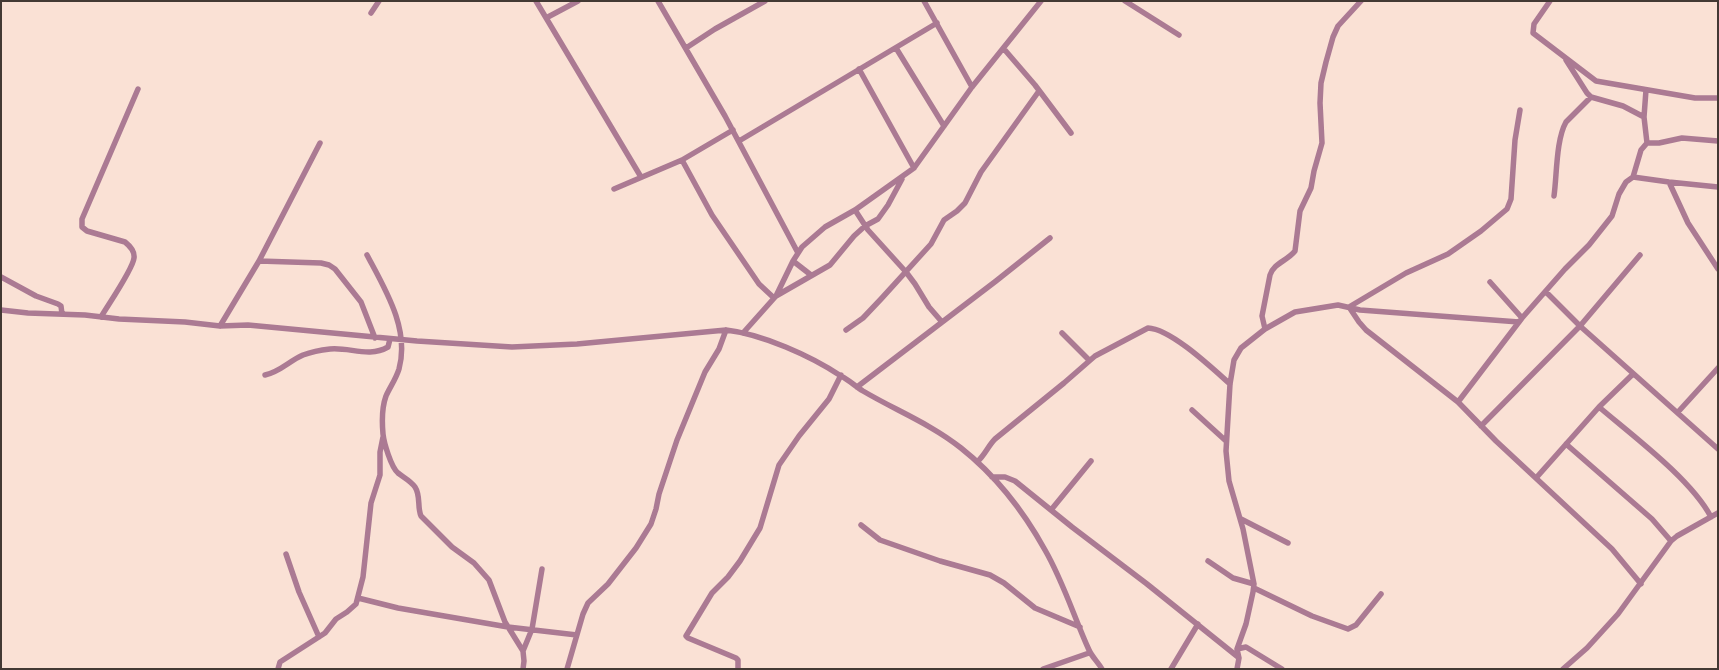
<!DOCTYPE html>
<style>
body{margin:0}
#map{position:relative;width:1719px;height:670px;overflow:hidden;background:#fae1d5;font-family:"PT Sans Narrow",sans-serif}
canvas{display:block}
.frame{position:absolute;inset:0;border:2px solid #433934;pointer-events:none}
</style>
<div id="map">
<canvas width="1719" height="670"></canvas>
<div class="frame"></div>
</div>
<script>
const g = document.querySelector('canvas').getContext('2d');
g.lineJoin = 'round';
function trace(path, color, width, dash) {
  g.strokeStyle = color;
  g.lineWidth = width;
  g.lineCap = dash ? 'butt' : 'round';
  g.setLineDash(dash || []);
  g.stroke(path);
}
const street = new Path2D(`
 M536,1L641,177
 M658,1L725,116L798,253
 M924,1L972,87
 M1125,1L1179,35
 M1550,1L1534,24L1533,33L1596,81L1695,98H1718
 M371,13L379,1
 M546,18L578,1
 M686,48L715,29L765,1
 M896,48L944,126
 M1004,49L1035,85L1071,133
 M1566,60L1587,93L1591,97L1623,106L1644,117L1647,143
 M859,69L914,168
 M1520,110L1515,140L1511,199L1507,209L1481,231L1448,254L1406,273L1349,307L1359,322L1366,330L1458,402L1496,441L1612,549L1641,584
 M1644,117L1646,90
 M739,141L937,23
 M682,160L712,215L759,284L774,298
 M1633,177L1669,182L1718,187
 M1669,182L1688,223L1718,269
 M614,189L682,160L733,130
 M1554,196C1557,174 1556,140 1566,122L1591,97
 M855,210L868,230L906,272L915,284L929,307L942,322
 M367,255C385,289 410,329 399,369C396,379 390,387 386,396C382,407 382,423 383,434C384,443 391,467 398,473C403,477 411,481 415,487C421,496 417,507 421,516L452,547L474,563L489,580L505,622L523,651L524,661L523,669
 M259,261L321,263L329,265L335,269L361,302L375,338
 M793,261L811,275
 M1,277L36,296L58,304L61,306L62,314
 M1490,282L1522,318
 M1546,292L1580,326L1718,449
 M776,296L830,265L854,236L865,226L878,219L888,205L902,179
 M1,310L28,313L85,315L119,319L185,322L220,326L248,325L417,341L512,347L577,344L726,330C762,334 811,356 841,376C849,380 855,386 863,391C895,410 931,424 961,448C995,475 1024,512 1045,550C1063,581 1074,617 1089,650C1092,657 1098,662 1102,669
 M101,317C108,305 133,269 134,258C135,251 130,246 125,242L87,231L82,227V219L138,89
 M220,326L259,261L320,143
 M1265,329L1262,316L1270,275C1274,263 1287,261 1295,251L1300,211L1311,188L1314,171L1322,143L1320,103L1321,83L1326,62L1333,37L1338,26L1361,1
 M846,330L863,318L881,299L931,244L944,220L957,211L965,203L981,172L1039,91
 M743,333L776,296L793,261L802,247L825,227L855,210L914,168L972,87L1041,1
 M1062,333L1089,360
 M265,375C280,372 289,361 303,355C311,352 321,350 330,349C350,347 369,358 388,347L390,339
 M857,387L996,281L1050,238
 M1458,402L1522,318L1565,269L1589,245L1612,216L1619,194L1626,182L1633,177L1641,150L1647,143H1659L1682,138L1718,141
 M1599,407C1633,436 1691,479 1711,517
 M1192,410L1226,441
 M1678,412L1718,368
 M1481,426L1580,326L1640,255
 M1566,444L1652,519L1671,541
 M977,462C985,455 988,446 995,439L1064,383L1095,356L1148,328C1171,329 1212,368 1230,384
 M992,477H1005L1015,481L1072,527L1147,584L1238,657
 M1536,478L1599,407L1633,374
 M1051,510L1091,461
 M1241,519L1288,543
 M861,525L880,540L940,561L990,575L1004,583L1035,608L1080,627
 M286,554L299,592L319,637
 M1208,561L1233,578L1254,584
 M1254,588L1312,616L1348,629L1356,625L1381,594
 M358,598L398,608L508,627L577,635
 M1237,649L1246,647L1282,669
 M523,651L532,629L542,569
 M278,669L280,662L325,633L336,619L347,612L356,604L363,577L371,503L380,475V452L383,437
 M567,669L583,614L588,603L608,584L636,548L651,524L656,509L659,494L677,440L705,372L719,349L726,330
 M738,669V660L736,658L688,638L686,636L712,593L728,577L740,561L760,528L779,465L799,436L829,399L841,375
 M1043,669L1089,653
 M1171,669L1198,624
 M1237,669L1239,658L1237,649L1246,624L1253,592L1254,584L1243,529L1229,481L1226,451L1230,384L1234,360L1241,348L1265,329L1295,312L1338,305L1360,310L1519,322
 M1563,669L1587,648L1618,614L1671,541L1677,536L1718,513`);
trace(street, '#ab7a93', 5.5);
</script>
